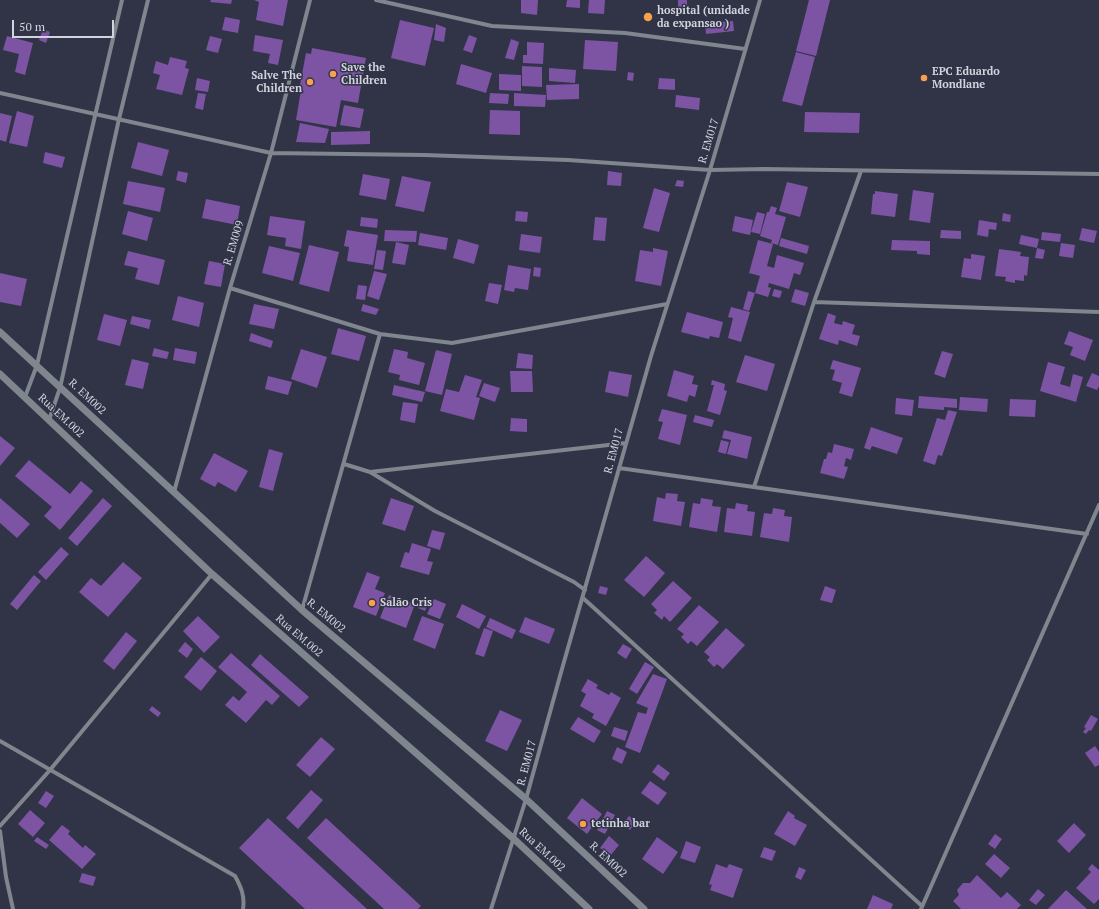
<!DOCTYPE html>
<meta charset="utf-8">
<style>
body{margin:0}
#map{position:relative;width:1099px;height:909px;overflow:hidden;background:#313446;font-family:"PT Serif",serif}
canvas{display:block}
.scale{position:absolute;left:12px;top:20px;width:102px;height:18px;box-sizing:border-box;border:2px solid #d1d3de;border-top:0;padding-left:5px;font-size:12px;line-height:14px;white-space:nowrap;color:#d1d3de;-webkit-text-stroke:3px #313446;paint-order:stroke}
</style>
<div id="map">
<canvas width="1099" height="909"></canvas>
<div class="scale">50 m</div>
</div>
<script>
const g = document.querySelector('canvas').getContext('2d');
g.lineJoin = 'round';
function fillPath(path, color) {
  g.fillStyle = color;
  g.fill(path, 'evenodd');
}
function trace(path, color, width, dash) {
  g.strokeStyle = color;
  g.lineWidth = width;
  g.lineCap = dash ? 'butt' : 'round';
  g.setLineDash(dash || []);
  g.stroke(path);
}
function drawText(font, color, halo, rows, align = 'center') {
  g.font = font + ' "PT Serif",serif';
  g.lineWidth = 3;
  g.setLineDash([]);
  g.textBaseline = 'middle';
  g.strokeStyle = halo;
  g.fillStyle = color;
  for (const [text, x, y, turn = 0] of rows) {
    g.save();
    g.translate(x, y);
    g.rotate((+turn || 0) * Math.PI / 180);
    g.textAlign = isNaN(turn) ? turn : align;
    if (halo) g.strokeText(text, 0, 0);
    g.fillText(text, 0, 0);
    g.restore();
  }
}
const building = new Path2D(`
 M211,0H232L231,4L210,2Z
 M254,0H288L283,26L256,20L259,2Z
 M521,0H538L537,15L521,13Z
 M567,0H580V8L566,7Z
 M589,0H605L604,14L588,13Z
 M678,0H687V14H678Z
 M809,0H830L816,56L796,51Z
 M225,17L240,20L238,33L222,30Z
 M400,20L434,28L425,66L391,58Z
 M733,21L734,31L706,34L705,23Z
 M436,24L446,28L444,42L434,40Z
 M43,29L50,32L46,43L39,40Z
 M255,35L283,40L278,65L268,63L270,54L253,51Z
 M469,35L477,38L472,53L463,50Z
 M7,36L33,43L25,75L15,72L19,54L3,50Z
 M210,36L222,39L218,53L206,50Z
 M511,39L519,42L514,60L505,58Z
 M585,40L618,42L616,71L583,69Z
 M527,42L544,43L543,64L523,63V55H527Z
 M312,48L366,58L358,103L341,100L336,127L296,120L301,90H299L306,53L311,54Z
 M796,52L815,57L802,106L782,101Z
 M170,57L187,61L185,68L189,69L182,95L156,89L160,75L153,73L156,61L168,65Z
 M461,64L492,73L486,93L456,84Z
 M522,66L542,67V87L522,86Z
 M549,68L576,70L575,83L549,81Z
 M628,72L634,73L633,81L627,80Z
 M499,74L521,75V91L499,90Z
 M197,78L210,81L208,92L195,90Z
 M659,78L675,79V90L658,89Z
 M579,84V99L547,100L546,85Z
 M198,93L206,94L203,110L195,108Z
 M490,93L509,94L508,104L489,103Z
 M514,93L546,95L545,107L514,106Z
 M676,95L700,98L699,110L675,107Z
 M344,105L364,109L360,128L340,125Z
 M490,110L520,111V135L489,134Z
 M17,111L34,116L27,147L9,143Z
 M805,112L860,113L859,133L804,132Z
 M0,113L12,116L6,142L0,140Z
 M300,123L329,129L325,143L296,142Z
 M370,131V144L331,145V132Z
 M138,142L169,150L162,176L131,168Z
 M45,152L65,157L62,168L43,163Z
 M178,171L188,173L186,183L176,180Z
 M608,171L622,173L621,186L607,185Z
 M363,174L390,179L386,200L359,195Z
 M402,176L431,182L424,212L395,206Z
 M677,180L684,181L683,187L675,186Z
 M128,181L165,188L160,212L123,204Z
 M787,182L808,187L800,217L779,211Z
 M654,188L670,193L659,232L643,228Z
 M913,190L934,193L930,223L909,220Z
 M875,191L898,194L895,217L871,214L873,194H875Z
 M206,199L240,206L237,225L202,218Z
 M771,206L777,208L775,214L786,217L778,245L771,243L772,240L760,236L767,212H769Z
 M128,211L153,218L147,241L122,234Z
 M516,211L528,212L527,222L515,221Z
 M757,212L765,214L760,234L751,232Z
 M1003,213L1011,215L1010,222L1002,221Z
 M270,216L305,221L301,249L285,246L286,238L267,235Z
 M735,216L753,220L750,235L732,231Z
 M361,217L378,219L377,228L360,226Z
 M595,217L607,218L605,241L593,240Z
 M979,220L997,223L996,230L989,229L988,237L977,235Z
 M1082,228L1097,231L1094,243L1079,240Z
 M347,230L378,235L373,265L347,261L349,247L344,246Z
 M385,230L417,231L416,242L384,241Z
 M941,230L961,231V239L940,238Z
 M1042,232L1061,234L1060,242L1041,240Z
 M420,233L448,238L446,250L418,245Z
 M521,234L542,237L540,253L519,250Z
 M1021,235L1039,239L1037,248L1019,244Z
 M781,238L809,246L807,254L779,246Z
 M458,239L479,245L474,264L453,258Z
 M758,240L773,244L767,266L774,268L777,255L804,263L800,275L794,273L789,289L769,283L768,287L771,288L768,297L755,293L760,276L749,273Z
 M892,240L930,241V255L917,254V251L891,250Z
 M396,242L409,245L405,265L392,263Z
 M1061,243L1075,245L1073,258L1059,256Z
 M309,245L339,252L329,292L299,284Z
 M269,246L300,253L293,281L262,273Z
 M653,248L668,251L661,286L635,281L640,250L653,252Z
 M1037,248L1045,250L1043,259L1035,258Z
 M999,249L1021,252L1020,256L1029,257L1027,276L1024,275V281L1015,280V283L1005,281L1006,277L995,276Z
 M377,250L386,251L383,270L374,269Z
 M128,251L165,260L159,285L135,279L138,268L124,265Z
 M971,254L985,256L981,280L961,277L964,258L971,259Z
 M209,261L225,264L221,287L204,284Z
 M508,265L531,269L528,290L515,288L514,292L504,290Z
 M534,267L541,268L540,277L533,276Z
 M374,271L387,274L379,300L367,296Z
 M0,273L27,279L21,306L0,302Z
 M489,283L502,285L498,304L485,301Z
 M358,285L367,286L365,300L356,299Z
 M774,289L782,291L780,298L772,296Z
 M795,289L809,293L805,306L791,302Z
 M748,291L755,293L749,311L743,309Z
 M178,296L204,303L199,327L172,320Z
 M254,304L279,309L274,329L249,324Z
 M363,304L379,309L376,315L361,311Z
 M731,307L750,312L741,342L728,338L733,318L728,317Z
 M687,312L723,322L719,338L710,336L709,339L681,332Z
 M828,313L836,316L834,323L842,325L843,321L855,325L852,334L860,336L857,346L839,340L838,345L819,339Z
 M104,314L127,320L120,346L97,340Z
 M132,316L151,320L149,329L130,324Z
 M338,328L366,336L359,361L331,354Z
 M1069,331L1093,340L1085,361L1070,355L1073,347L1064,344Z
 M251,333L273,341L271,348L249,341Z
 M154,348L169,352L167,359L152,356Z
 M175,348L197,352L195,364L173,360Z
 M301,349L327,357L317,388L291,379Z
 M394,349L408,352L407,358L425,363L419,385L399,380L400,375L388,372Z
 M436,350L452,354L442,395L425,391Z
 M942,351L953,354L945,378L934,374Z
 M518,353L533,355L532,369L516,368Z
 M745,355L775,364L767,391L736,382Z
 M132,359L149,363L143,389L125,385Z
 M833,360L861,368L852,397L839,393L842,383L832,380L835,370L830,369Z
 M1048,362L1065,367L1060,384L1070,387L1073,374L1083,377L1076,402L1040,391Z
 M674,370L694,376L692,384L698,385L695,397L689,395L687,402L667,396Z
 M510,371H532L533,392H511Z
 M609,371L632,375L628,397L605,392Z
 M1092,373L1099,376V386L1097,390L1086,386Z
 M465,375L482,380L476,397L480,398L474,420L440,411L446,389L459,392Z
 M268,376L292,382L288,395L265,389Z
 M712,380L725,384L724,390L727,391L720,415L707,411L714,385H711Z
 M484,383L500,388L495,402L479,396Z
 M394,385L425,392L422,402L392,395Z
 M919,396L957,399V408L944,407V410L918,408Z
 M960,397L988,399L987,412L959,410Z
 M896,398L914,400L912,416L895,414Z
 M1010,399L1036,400L1035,417L1009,416Z
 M403,402L418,404L415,423L400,420Z
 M662,409L687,415L680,445L658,439L663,422L658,421Z
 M948,410L957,412L942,456L938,455L935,465L923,461L937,418L945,420Z
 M695,415L714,420L712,427L693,422Z
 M511,418L527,419V432L510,431Z
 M871,427L903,438L897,454L872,446L870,450L864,448Z
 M724,430L752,437L747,459L727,454L731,440L722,438Z
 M0,436L15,448L0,466Z
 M721,440L729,442L726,454L718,452Z
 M834,444L854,449L851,460L846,458L844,466L848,467L844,479L820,473L824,459H826L828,452L832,453Z
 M269,449L283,453L273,491L259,487Z
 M214,453L248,471L236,492L218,482L215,487L200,479Z
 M29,460L70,494L81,481L93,491L60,530L44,516L52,507L15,476Z
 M666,493L678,494L677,501L685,502L681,526L653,521L657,497L665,499Z
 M0,498L30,524L17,538L0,523Z
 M103,498L112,506L77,546L68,538Z
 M391,498L414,506L405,531L382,524Z
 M701,498L713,500L712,506L721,507L717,532L689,527L693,503L700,504Z
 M736,503L748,505L747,511L755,512L752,536L724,532L727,508L735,509Z
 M773,508L785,510L784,516L792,517L789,542L760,537L764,513L772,514Z
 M432,530L445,533L440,550L427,546Z
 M412,543L431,549L427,561L433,562L429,575L400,567L405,552L409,553Z
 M61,547L69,554L46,580L38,572Z
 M646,556L665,573L644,597L624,580Z
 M123,562L142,578L108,617L79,592L91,578L101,586Z
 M367,572L380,577L375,589L385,593L376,616L353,607Z
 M34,575L41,581L17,610L10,604Z
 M673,581L692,598L670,622L664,616L662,620L654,613L657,610L651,604Z
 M600,586L608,588L606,595L598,593Z
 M825,586L836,590L832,603L820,600Z
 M389,595L415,604L406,628L380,618Z
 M434,599L446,604L440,619L427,614Z
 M422,601L428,604L425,611L418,608Z
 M462,604L486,616L479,629L456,617Z
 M699,605L719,622L697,646L691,641L688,644L681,637L684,634L677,629Z
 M198,616L220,637L204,653L183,631Z
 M422,616L444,624L435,649L413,640Z
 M525,617L555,629L549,644L519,632Z
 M490,618L516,630L512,639L486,627Z
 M484,628L493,631L484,657L475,654Z
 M726,628L745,645L723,669L717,664L714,667L707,660L710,657L704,652Z
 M126,632L137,641L114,670L103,661Z
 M185,642L193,649L187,658L178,651Z
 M623,644L632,649L626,659L617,653Z
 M231,653L280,696L272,705L266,700L246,723L225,705L233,696L239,701L247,692L218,667Z
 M260,654L309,697L299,707L251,665Z
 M201,657L217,671L201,691L184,677Z
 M645,662L654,667L637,694L629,689Z
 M653,674L667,679L640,753L625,747L638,712L646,714L648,708L636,703Z
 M588,679L598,685L596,688L609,695L611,692L621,698L606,726L592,718L594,714L580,706L586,694L581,691Z
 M152,706L161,713L158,717L149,710Z
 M500,710L522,720L507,751L485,741Z
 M1091,715L1098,719L1091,731L1089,730L1086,734L1083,732L1086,728L1084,727Z
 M578,717L601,731L594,743L570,729Z
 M614,727L628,731L625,741L611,736Z
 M321,737L335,749L310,777L296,765Z
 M1095,746L1099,752V765L1095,767L1085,753Z
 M617,747L627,752L622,764L612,759Z
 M658,764L670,773L664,781L652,772Z
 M650,781L667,793L658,805L641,793Z
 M311,790L323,800L298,829L286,818Z
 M46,791L54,796L46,808L38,803Z
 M582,798L602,814L587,834L567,818Z
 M30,810L45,823L33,837L18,824Z
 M607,811L615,815L605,834L597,830Z
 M788,811L795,816L794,818L807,825L795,846L774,834Z
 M629,816L636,821L630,830L623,824Z
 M268,818L367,909H305L239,848Z
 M326,818L421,906L418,909H384L307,838Z
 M1074,823L1086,835L1069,853L1057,841Z
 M62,825L70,831L68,834L83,848L85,845L96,854L82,869L49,840Z
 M995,834L1002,839L995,849L988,844Z
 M609,836L619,845L610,856L600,848Z
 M37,837L49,845L46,849L34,841Z
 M657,837L678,852L663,874L642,859Z
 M686,841L701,847L695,863L680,858Z
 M764,847L776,851L772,861L760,857Z
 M994,854L1010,868L1001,878L985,864Z
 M716,864L727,868L729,864L743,869L733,898L710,890L712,885L709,884Z
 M1092,864L1099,870V899L1094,904L1076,888L1091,872L1088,869Z
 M799,867L806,870L801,880L795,877Z
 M82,873L96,877L93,886L79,882Z
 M977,875L1001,898L1007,892L1021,905L1017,909H961L953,901L959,895L957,890L963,883H970Z
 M1038,889L1045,895L1036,905L1029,900Z
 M1066,890L1087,909H1048Z
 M873,895L893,904L891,909H867Z`);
const minor = new Path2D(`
 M376,0L492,26L625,33L745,49
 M0,93L271,153L424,155L568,160L710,170L765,169L1099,174
 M230,288L380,334L452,343L667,304
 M814,302L1099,312
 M25,397L37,365L122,0
 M49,420L60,388L119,119L148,0
 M344,464L370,472L626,443
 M619,468L1087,534
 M370,472L435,511L574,582L585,590
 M754,487L814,302L861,171
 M174,492L230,288L271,153L310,0
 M583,598L922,906
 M302,610L380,334
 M0,741L235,876C241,887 245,896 243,909
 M0,826L50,770L212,574
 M0,831L6,877L13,909
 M491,909L526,799L560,676L651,356L710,170L760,0
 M921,909L1099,505`);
const tertiary = new Path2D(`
 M0,332L302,610L526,799L644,909
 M0,374L212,574L514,839L589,909`);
const markers = [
 [648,17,5,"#f9a04d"],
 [333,74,4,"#f9a04d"],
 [924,78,4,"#f9a04d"],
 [310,82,4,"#f9a04d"],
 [372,603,4,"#f9a04d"],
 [583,824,4,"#f9a04d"]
];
const poiNames = [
 ["hospital (unidade",657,11],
 ["da expansao )",657,24],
 ["Save the",341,68],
 ["Children",341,81],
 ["EPC Eduardo",932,72],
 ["Mondlane",932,85],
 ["Salve The",302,76,"right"],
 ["Children",302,89,"right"],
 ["Salão Cris",380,603],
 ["tetinha bar",591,824]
];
const streetNames = [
 ["R. EM017",709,141,-73],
 ["R. EM009",234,243,-73],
 ["R. EM002",87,397,43],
 ["Rua EM.002",61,416,43],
 ["R. EM017",614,451,-75],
 ["R. EM002",326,616,40],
 ["Rua EM.002",299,636,41],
 ["R. EM017",527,763,-75],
 ["Rua EM.002",542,850,43],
 ["R. EM002",608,860,43]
];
fillPath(building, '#7c54a3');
trace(minor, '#7f868d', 4);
trace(tertiary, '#7f868d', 7);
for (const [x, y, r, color] of markers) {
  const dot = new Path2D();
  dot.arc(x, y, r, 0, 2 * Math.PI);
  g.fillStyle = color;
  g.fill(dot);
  trace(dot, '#313446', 1.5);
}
drawText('bold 11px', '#d1d3de', '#313446', poiNames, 'left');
drawText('11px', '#d1d3de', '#313446', streetNames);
</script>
